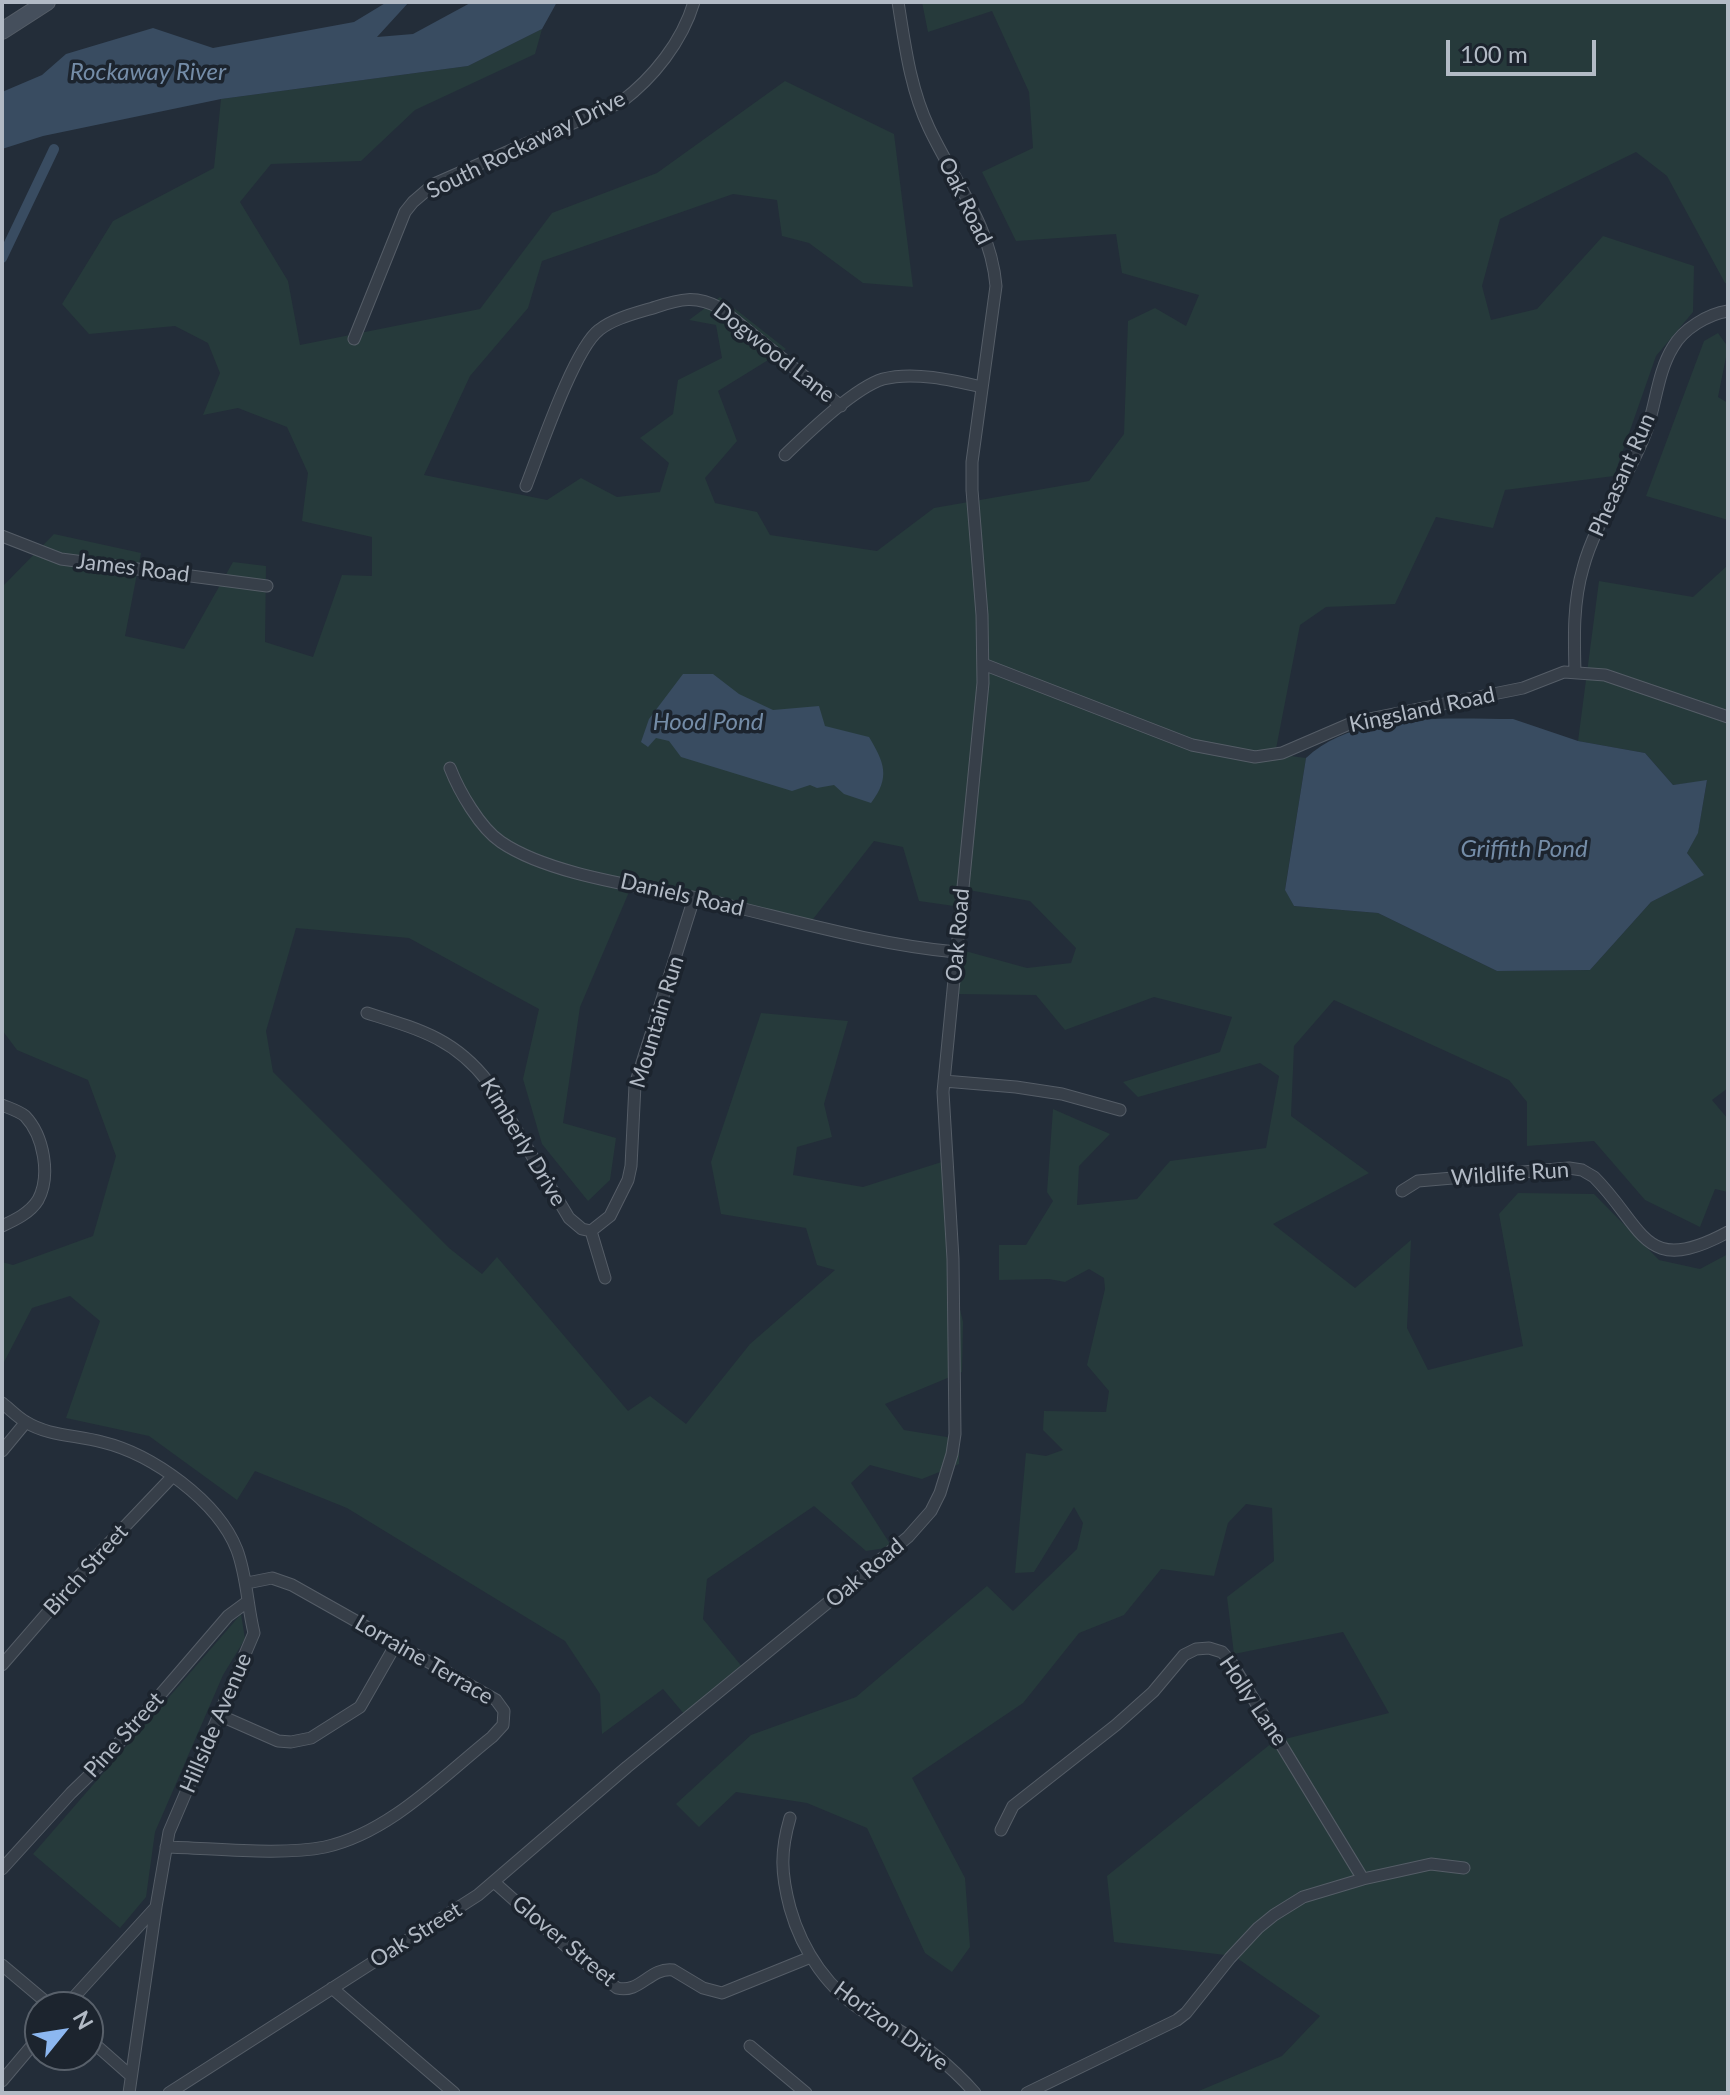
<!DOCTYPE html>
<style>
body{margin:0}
#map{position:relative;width:1730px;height:2095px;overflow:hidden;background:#232d39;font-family:Lato,sans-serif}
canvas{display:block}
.frame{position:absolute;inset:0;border:4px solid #b2bac5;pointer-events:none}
.north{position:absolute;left:24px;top:1991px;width:80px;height:80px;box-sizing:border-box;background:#1c242e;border:2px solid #58606a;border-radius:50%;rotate:60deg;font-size:22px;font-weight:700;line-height:32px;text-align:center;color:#b2bac5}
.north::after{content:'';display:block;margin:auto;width:28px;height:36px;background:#8cb7f0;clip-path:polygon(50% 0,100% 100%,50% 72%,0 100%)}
.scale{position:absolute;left:1446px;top:40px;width:150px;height:36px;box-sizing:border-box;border:4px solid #b2bac5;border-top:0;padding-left:10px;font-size:24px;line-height:28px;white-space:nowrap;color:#b2bac5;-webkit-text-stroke:6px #1c242e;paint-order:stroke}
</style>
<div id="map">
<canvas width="1730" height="2095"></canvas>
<div class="frame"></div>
<div class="north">N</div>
<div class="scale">100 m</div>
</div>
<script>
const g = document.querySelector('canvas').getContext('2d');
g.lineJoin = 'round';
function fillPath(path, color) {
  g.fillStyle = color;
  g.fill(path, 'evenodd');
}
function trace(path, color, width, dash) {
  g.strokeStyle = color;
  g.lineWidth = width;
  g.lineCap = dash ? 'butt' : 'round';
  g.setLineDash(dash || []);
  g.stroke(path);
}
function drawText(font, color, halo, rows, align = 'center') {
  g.font = font + ' Lato,sans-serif';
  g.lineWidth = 7;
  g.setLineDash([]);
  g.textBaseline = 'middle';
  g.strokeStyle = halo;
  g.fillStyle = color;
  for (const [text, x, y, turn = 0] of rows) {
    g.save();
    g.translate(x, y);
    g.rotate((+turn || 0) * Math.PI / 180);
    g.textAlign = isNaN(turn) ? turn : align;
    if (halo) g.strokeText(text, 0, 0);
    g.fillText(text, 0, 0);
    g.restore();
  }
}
const green = new Path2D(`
 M922,2H1728V284L1725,283L1667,176L1636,152L1500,219L1482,286L1491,320L1537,309L1603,236L1694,266L1693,312L1656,356L1614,476L1505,490L1493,528L1436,517L1395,604L1326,607L1300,625L1275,754L1306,758L1285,889L1294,906L1378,913L1497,971L1590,970L1651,902L1703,875L1687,853L1698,832L1707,781L1673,785L1645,753L1578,741L1599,581L1693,597L1728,565V1088L1712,1100L1728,1119V1192L1715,1189L1700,1227L1645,1200L1594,1141L1527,1146V1102L1509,1080L1334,1000L1294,1046L1291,1116L1369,1173L1273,1224L1355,1288L1411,1240L1407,1328L1428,1370L1523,1346L1499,1214L1518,1193L1594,1194L1659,1260L1700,1269L1728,1254V2093H1194L1282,2056L1320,2016L1234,1956L1114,1942L1107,1876L1273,1742L1389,1713L1343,1632L1234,1654L1227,1597L1274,1561L1272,1508L1246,1504L1228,1523L1214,1576L1161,1569L1124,1615L1079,1633L1023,1703L912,1778L965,1878L970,1947L952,1972L925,1953L867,1828L807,1803L736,1792L699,1827L676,1804L751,1735L856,1697L987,1586L1013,1611L1077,1549L1083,1523L1074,1507L1034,1572L1015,1573L1026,1453L1046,1456L1063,1450L1043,1430L1044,1411L1106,1412L1109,1391L1087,1365L1105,1289L1104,1278L1089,1269L1065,1282L1049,1279L999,1280V1245H1026L1053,1201L1047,1192L1053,1109L1110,1134L1079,1166L1077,1205L1137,1199L1170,1161L1266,1148L1279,1076L1260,1063L1138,1097L1123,1082L1220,1052L1232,1017L1154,997L1065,1030L1036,995L953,994L958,949L1027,968L1071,963L1076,948L1030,901L963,889L961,907L919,901L903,847L874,841L810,923L632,885L580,1007L563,1123L616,1138L610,1180L588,1201L542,1144L523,1079L539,1009L409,938L296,928L266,1031L273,1072L449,1248L482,1274L497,1257L628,1411L650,1396L686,1424L750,1344L835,1270L817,1265L806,1228L721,1214L711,1162L761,1013L848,1021L824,1104L832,1137L797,1147L793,1175L863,1187L948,1160L951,1271L963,1322L962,1372L885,1404L904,1430L959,1439V1464L922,1479L870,1465L851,1483L892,1547L866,1551L814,1506L707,1579L703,1619L748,1674L690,1721L663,1689L602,1734L600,1694L565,1641L347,1508L255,1471L237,1500L149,1436L66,1418L100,1321L70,1296L32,1308L2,1366V1262L13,1265L93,1236L116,1156L88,1080L17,1050L2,1030V587L54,534L141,553L125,636L184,649L233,562L266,566L265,642L313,657L342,575L372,576V537L302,521L308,473L287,427L238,408L203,415L220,373L208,343L175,326L89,334L62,304L113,221L214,168L221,99L468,66L542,29L535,54L415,110L361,161L271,164L240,202L288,281L300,345L480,309L552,213L657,173L785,81L894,134L913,287L863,283L809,243L782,236L777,200L733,194L542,261L528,308L470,376L424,475L547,500L581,478L617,497L660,492L669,463L640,438L673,414L678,380L722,358L716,325L689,320L720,297L786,349L718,391L737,441L705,478L715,503L757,512L770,535L877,551L934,508L1089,481L1124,434L1128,321L1155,308L1186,326L1199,295L1122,273L1116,234L1016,241L982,172L1033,148L1029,92L992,11L928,32Z
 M1718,333L1728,347L1718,397L1728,403V520L1646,496L1704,341Z
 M241,1614L245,1639L223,1675L155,1832L146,1897L120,1928L33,1854Z`);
const water = new Path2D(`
 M387,2H409L377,37L413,34L472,2H557L542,29L468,66L221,99L43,136L2,149V92L42,75L66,54L153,28L213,48L354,22Z
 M683,674H713L739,694L773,710L819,706L825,726L869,737C884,762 891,777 871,803L844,794L834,785L817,788L810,785L792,791L681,757L669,741L656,738L648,747L641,742L649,719Z
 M1513,719L1578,741L1645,753L1673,785L1707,780L1698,833L1687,853L1704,875L1651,902L1590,970L1497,971L1378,913L1294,906L1285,890L1306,758C1356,711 1449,719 1513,719Z`);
const canal = new Path2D(`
 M2,258L54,149`);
const minor = new Path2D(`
 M354,339L405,212L413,202L434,184L621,102C653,78 682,42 694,2
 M785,455C808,433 854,388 883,379C913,371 952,380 982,387
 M526,486C539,453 574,349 599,330C614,318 637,313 656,307C680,299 696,295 720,308L841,406
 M2,536L61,559L267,586
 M983,664L1192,745L1255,757L1282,753L1354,722L1523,688L1564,672L1605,675L1728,717
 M1575,672C1574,637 1573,602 1583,568C1596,519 1630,477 1647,429C1656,403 1658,371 1673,347C1683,329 1708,314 1728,311
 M450,768C459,791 480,828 501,842C551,876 646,887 706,900C789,919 871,944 956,952
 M367,1013C418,1029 454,1038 488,1082L569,1218L582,1229L591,1231
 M944,1081L1016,1087L1062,1094L1120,1110
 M2,1105C9,1108 19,1111 25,1116C44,1136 51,1176 38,1200C30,1213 15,1220 2,1226
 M1402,1191L1418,1181L1569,1168L1582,1170L1594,1177C1645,1228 1643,1278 1728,1232
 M591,1231L610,1216L628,1180L631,1166L635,1085L694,898
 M591,1231L605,1278
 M2,1403C10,1409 17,1417 26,1422C48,1436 77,1435 102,1442C152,1454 218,1501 237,1550C247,1577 247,1604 254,1633L169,1832L156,1907L65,2007
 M2,1451L26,1422
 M2,1665L93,1560L172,1477
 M219,1715L278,1741L291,1742L311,1738L360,1707L396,1644
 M790,1818C780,1852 781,1874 790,1908C802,1951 829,1991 868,2014C876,2019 886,2023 895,2028C925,2045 952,2067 975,2093
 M1001,1830L1013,1806L1116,1725L1153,1692L1184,1655L1196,1649L1209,1648L1222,1652L1231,1662L1363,1879
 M166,1847C212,1848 281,1856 325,1847C389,1833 442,1777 492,1737L503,1725L504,1711L496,1700L292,1585L272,1578L247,1583
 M2,1869L71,1793L99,1766L228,1616L247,1602
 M494,1882L579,1958L617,1988C640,1994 650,1967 673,1970L703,1988L722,1993L811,1957
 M2,1965L52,2007
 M332,1988L454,2093
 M88,2038L131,2076
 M750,2046L806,2093
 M2,2081L40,2036
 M129,2093L156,1907
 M169,2093L478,1895L627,1767L908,1537L931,1511L940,1493L952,1454L955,1434L953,1259L943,1092L983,683L982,615L972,490V462L996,286C991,226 954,181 929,128C910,88 905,45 898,2
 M1027,2093L1177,2020L1186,2013L1230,1958L1258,1928L1274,1915L1303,1897L1363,1879L1431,1864L1464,1868`);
const secondary = new Path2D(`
 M2,31L47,2`);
const streetNames = [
 ["South Rockaway Drive",526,145,-26],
 ["Oak Road",965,201,64],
 ["Dogwood Lane",774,353,38],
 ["Pheasant Run",1622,475,-66],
 ["James Road",133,568,7],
 ["Kingsland Road",1422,710,-12],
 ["Daniels Road",682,895,13],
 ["Oak Road",958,935,-85],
 ["Mountain Run",657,1022,-73],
 ["Kimberly Drive",523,1142,59],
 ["Wildlife Run",1510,1174,-4],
 ["Birch Street",86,1570,-48],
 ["Oak Road",865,1573,-40],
 ["Lorraine Terrace",424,1660,30],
 ["Holly Lane",1253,1701,56],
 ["Hillside Avenue",216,1723,-67],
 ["Pine Street",124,1735,-48],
 ["Oak Street",416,1935,-32],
 ["Glover Street",564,1941,40],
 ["Horizon Drive",891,2026,36]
];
const waterNames = [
 ["Rockaway River",148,72],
 ["Hood Pond",708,722],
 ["Griffith Pond",1524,849]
];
fillPath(green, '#263a3b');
fillPath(water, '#394c61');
trace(canal, '#394c61', 10);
trace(minor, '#555d67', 13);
trace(secondary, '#555d67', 18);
trace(minor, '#373f49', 11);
trace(secondary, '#454f5c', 16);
drawText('22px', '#b2bac5', '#1c242e', streetNames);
drawText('italic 24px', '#748ca7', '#1c242e', waterNames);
</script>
